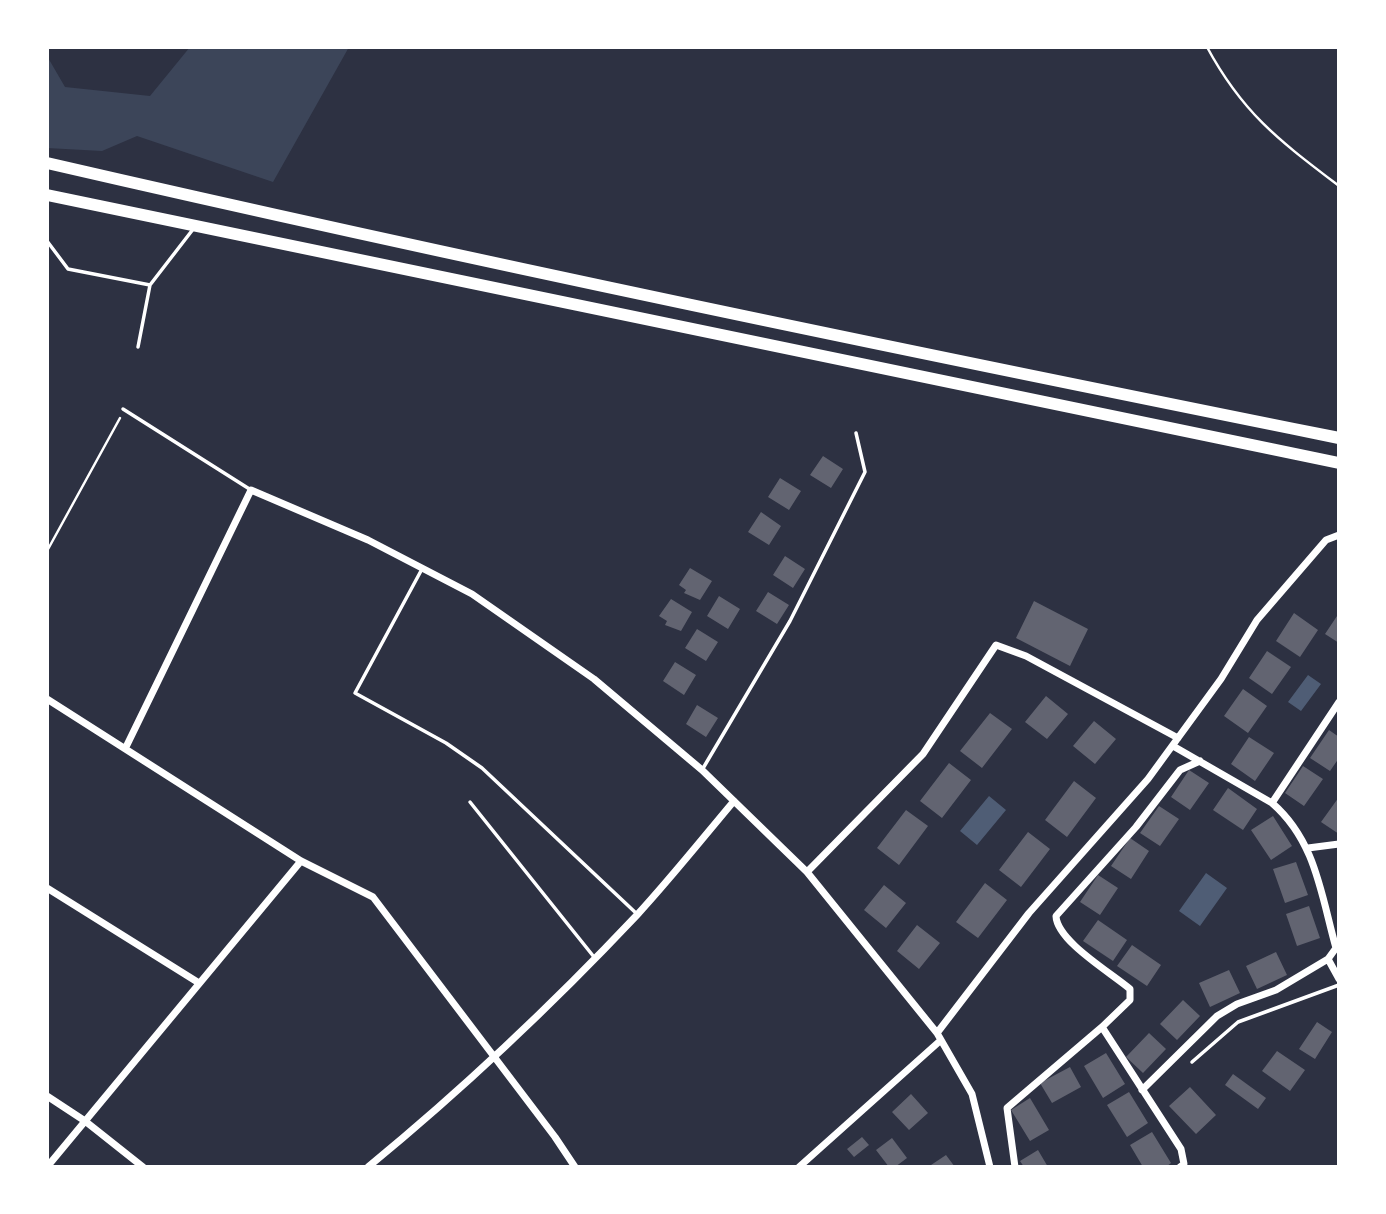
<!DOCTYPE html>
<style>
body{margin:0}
#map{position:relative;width:1386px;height:1214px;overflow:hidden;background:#2d3142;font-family:Manrope,sans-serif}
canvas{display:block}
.frame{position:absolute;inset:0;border:49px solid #fff;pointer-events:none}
</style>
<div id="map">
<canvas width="1386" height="1214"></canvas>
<div class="frame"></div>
</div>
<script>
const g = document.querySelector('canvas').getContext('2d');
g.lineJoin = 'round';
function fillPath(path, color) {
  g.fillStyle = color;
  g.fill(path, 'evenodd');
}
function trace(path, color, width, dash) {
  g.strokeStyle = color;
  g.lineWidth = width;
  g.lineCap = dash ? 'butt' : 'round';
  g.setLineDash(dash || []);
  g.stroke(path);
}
const green = new Path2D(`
 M190,47H349L273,182L137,136L102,151L47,148V56L65,87L150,96Z`);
const water = new Path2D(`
 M1308,675L1321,684L1301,711L1288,702Z
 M989,796L1006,810L977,845L960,831Z
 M1206,873L1227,888L1200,926L1179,911Z`);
const building = new Path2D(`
 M823,456L843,469L831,488L810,475Z
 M780,478L801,491L789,510L768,497Z
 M761,512L781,526L769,545L748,532Z
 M785,556L805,569L793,588L773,575Z
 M690,568L712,581L700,600L684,593L686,590L679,585Z
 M768,592L789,605L777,624L756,611Z
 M719,596L740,609L728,629L707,616Z
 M671,599L692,612L681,631L665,625L667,621L659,616Z
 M1034,601L1088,629L1070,666L1016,638Z
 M1294,613L1318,630L1300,657L1276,641Z
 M1339,613V643L1325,634Z
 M697,629L718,642L706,661L685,648Z
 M1267,651L1291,667L1272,694L1249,678Z
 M675,662L696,675L684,695L663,681Z
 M1243,689L1267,706L1248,733L1224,716Z
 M1046,696L1068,714L1047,739L1025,722Z
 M697,705L718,718L706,737L686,724Z
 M990,713L1012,729L982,768L960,751Z
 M1094,721L1116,739L1095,764L1073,746Z
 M1329,730L1339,737V758L1330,771L1310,758Z
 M1249,737L1274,753L1255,781L1231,764Z
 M949,763L971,780L942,818L920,801Z
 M1303,766L1323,779L1304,806L1285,793Z
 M1189,770L1209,783L1190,810L1171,797Z
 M1074,781L1096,798L1067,837L1045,820Z
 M1228,788L1257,809L1243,830L1213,810Z
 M1339,797V834L1321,822Z
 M1159,806L1179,819L1160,846L1140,833Z
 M906,810L928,826L899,865L877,848Z
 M1273,816L1292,846L1271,860L1251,830Z
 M1028,832L1050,849L1021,887L999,870Z
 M1130,838L1149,851L1131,879L1111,866Z
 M1296,862L1308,895L1285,903L1273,869Z
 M1098,875L1118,888L1100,915L1080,902Z
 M985,883L1007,900L978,938L956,922Z
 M884,885L906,903L886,928L864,910Z
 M1309,906L1320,938L1297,946L1286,914Z
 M1098,920L1127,940L1113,961L1083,941Z
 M917,925L940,943L919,969L897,951Z
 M1132,945L1161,965L1147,986L1117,966Z
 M1276,952L1287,975L1257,989L1246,966Z
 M1229,970L1240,993L1210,1007L1199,983Z
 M1183,1000L1200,1016L1177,1040L1160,1024Z
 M1317,1022L1332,1032L1315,1059L1299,1049Z
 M1149,1033L1166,1049L1143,1073L1126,1057Z
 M1277,1051L1305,1070L1290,1091L1262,1071Z
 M1106,1053L1125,1084L1103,1098L1084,1066Z
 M1070,1067L1081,1087L1052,1103L1040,1083Z
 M1233,1074L1266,1098L1258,1109L1225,1085Z
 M1190,1087L1216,1115L1196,1134L1169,1106Z
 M1129,1092L1148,1123L1127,1137L1107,1105Z
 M911,1094L928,1113L909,1130L892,1112Z
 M1030,1098L1049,1130L1030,1141L1011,1110Z
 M1152,1132L1171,1163L1166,1167H1143L1130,1145Z
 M862,1137L869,1145L854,1157L847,1149Z
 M892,1138L907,1158L895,1167H889L876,1150Z
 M1038,1150L1048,1167H1024L1020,1161Z
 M946,1155L955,1167H928Z`);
const path = new Path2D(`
 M1207,47C1243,114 1280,141 1339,186
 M47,551L120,418`);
const service = new Path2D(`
 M47,241L68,269L150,285
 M138,347L150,285L194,228
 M123,409L251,490
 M422,569L355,693L446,743L482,768L637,914
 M702,770L790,621L865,472L856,433
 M470,802L594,957
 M1192,1062L1238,1022L1339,985`);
const minor = new Path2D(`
 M47,699L301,861L373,897L555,1137L575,1167
 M1173,746L1272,803C1316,841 1321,895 1336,948L1328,959L1339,979
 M126,747L251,490L368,540L472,594L594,679L702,770L807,872L937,1033L972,1094L990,1167
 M1272,803L1339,702
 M1308,848L1339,844
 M807,872L923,754L996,645L1026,656L1178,738
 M47,888L199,983
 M937,1033L1029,913L1148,779L1221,679L1257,620L1326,540L1339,535
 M1142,1090L1217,1016L1237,1004L1276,990L1328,959
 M47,1096L85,1121L143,1167
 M47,1167L301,861
 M368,1167C463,1089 553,1004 637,915C671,878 702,839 734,801
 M799,1167L941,1040
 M1015,1167L1007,1108L1102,1027
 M1180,1167L1184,1164L1181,1149L1102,1027L1130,1000V989C1110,972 1057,941 1056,916L1136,827L1180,770L1200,761`);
const trunk = new Path2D(`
 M47,163C476,262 907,351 1339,438
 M47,195L1339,463`);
fillPath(green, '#3c4559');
fillPath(water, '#4f5d75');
fillPath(building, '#626471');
trace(path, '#fff', 2.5);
trace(service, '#fff', 3.5);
trace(minor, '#fff', 7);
trace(trunk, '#fff', 12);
</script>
